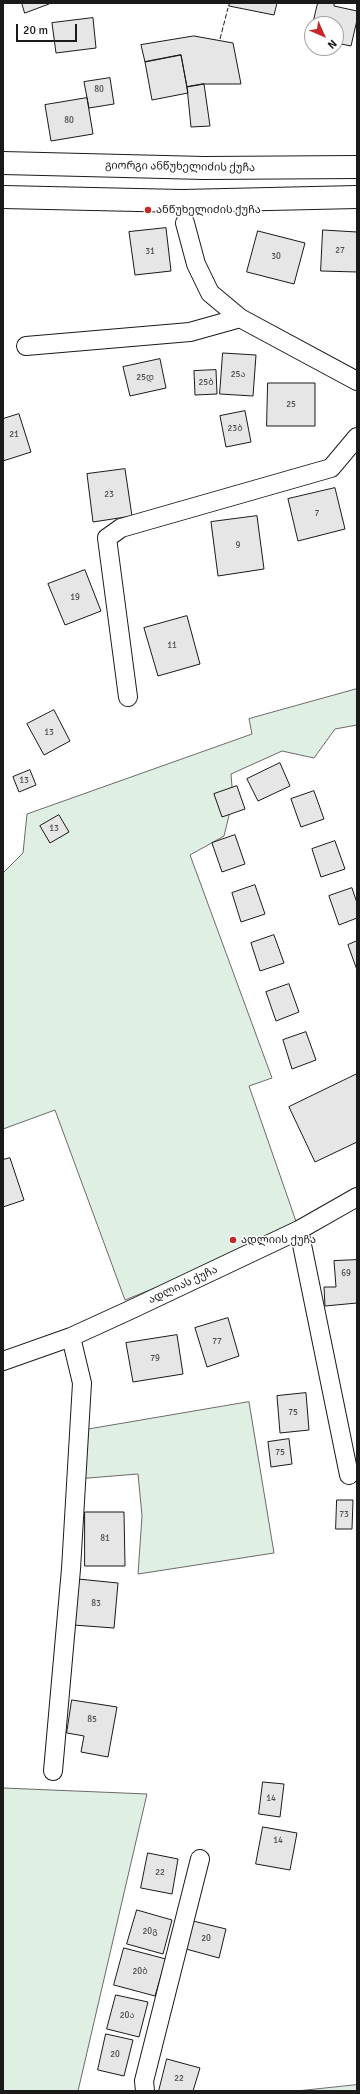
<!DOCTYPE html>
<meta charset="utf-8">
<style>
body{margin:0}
#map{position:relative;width:360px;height:2094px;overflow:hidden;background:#fff;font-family:Signika,sans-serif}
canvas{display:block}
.frame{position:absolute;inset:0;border:4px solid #1a1a1a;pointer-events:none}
.north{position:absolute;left:304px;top:16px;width:40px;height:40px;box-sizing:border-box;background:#fff;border:1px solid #a3a3a3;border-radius:50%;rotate:135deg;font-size:11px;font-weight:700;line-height:16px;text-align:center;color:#1a1a1a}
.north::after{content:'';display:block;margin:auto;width:14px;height:18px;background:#c62828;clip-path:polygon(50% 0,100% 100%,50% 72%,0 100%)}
.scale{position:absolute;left:16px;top:24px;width:61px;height:18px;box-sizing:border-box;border:2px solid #1a1a1a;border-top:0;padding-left:5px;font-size:12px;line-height:14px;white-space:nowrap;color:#1a1a1a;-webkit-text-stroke:3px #fff;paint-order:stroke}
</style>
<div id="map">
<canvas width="360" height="2094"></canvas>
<div class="frame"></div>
<div class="north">N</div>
<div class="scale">20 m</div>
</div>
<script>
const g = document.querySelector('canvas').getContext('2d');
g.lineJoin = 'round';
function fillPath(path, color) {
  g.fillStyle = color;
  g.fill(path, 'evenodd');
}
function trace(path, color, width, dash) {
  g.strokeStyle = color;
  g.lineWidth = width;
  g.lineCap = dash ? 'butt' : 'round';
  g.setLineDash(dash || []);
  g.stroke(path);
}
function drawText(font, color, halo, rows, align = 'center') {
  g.font = font + ' Signika,"Noto Sans Georgian",sans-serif';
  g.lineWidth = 3;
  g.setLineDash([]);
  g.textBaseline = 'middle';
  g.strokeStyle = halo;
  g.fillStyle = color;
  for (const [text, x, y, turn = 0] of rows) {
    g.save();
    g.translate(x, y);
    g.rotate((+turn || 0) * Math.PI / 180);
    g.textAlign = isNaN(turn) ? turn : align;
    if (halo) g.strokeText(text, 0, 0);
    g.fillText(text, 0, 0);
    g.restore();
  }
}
const green = new Path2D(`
 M357,689V725L335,729L314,758L282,751L231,774L233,799L224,836L190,855L272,1078L249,1086L299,1230L125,1300L55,1110L3,1129V873L23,853L27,814L252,734L249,719Z
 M249,1402L274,1553L138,1574L142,1516L138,1474L76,1479L79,1431Z
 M3,1788L147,1794L78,2091H3Z
 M357,2085V2091H297Z`);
const building = new Path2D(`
 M22,3H49V4L25,13Z
 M230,3H277L274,15L229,6Z
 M318,3H334V6L357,11V20L351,46L336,43V24H313Z
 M93,18L96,48L56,53L52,23Z
 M194,36L233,43L241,84H204L187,87L181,55L145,62L141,45Z
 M181,55L188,93L152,100L145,62Z
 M110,78L114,104L89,108L84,82Z
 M204,84L210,126L191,127L187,87Z
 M87,98L93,134L51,141L45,105Z
 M166,228L171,271L135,275L129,232Z
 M323,230L357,232V272L321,271Z
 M258,231L305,243L294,284L247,272Z
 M223,353L256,355L253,396L220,394Z
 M160,359L166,388L130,396L123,367Z
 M216,370L217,394L195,395L194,371Z
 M268,383H315V426H267Z
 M245,411L251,442L226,447L220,416Z
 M19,414L31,452L3,461V419Z
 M125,469L132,516L93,522L87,474Z
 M335,488L345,529L298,541L288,499Z
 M257,516L264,569L218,576L211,522Z
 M85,570L101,611L65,625L48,584Z
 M187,616L200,664L158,676L144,628Z
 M54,710L70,741L44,755L27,724Z
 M280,763L290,786L258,801L247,779Z
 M30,770L36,785L19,792L13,777Z
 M237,786L245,809L222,817L214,794Z
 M314,791L324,819L301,827L291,799Z
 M59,815L69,832L50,843L40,826Z
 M235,835L245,864L222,872L212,843Z
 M335,841L345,869L321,877L312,849Z
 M255,885L265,914L241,922L232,893Z
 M352,888L357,903V918L339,925L329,896Z
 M274,935L284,963L260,971L251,943Z
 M357,941V970L348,945Z
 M289,984L299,1012L276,1021L266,992Z
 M306,1032L316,1060L292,1069L283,1040Z
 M357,1074V1142L315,1162L289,1107Z
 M10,1158L24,1200L3,1207V1160Z
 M357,1260V1303L325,1306L324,1287H336L334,1261Z
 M228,1318L239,1356L207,1367L195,1328Z
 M177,1335L183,1374L133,1382L126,1343Z
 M306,1393L309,1430L280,1433L277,1396Z
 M289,1439L292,1464L271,1467L268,1442Z
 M337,1500H353L352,1529H336Z
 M85,1512H124L125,1566H85Z
 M78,1579L118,1583L114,1628L73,1625Z
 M72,1700L117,1707L108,1757L81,1752L84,1736L67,1733Z
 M263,1782L284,1784L280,1817L259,1814Z
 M263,1827L297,1833L290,1870L256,1864Z
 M148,1853L178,1859L172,1894L141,1888Z
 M137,1910L172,1920L163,1954L127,1944Z
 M193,1921L226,1929L219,1958L186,1949Z
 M124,1948L166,1959L155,1996L114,1985Z
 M116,1995L148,2002L139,2037L107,2029Z
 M106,2034L133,2040L124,2076L98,2070Z
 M167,2059L200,2068L193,2091H159Z`);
const minor = new Path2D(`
 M185,223L196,264L210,293L240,318L357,381
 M26,346L190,332L240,318
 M128,697L107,538L121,528L331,468L357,437
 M299,1230L349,1475
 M3,1361L71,1337L130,1310L299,1230L357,1197
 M53,1771L71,1569L82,1383L71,1337
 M145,2091L144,2081L200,1859`);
const secondary = new Path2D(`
 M3,163L204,168L357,167
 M3,197L182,201L357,197`);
const fence = new Path2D(`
 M220,39L228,8`);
const markers = [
 [148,210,4,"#c62828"],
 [233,1240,4,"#c62828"]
];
const numberNames = [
 ["80",99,90],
 ["80",69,121],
 ["27",340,251],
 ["31",150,252],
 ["30",276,257],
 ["25ა",238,375],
 ["25დ",145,378],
 ["25ბ",206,383],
 ["25",291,405],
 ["23ბ",235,429],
 ["21",14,435],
 ["23",109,495],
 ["7",317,514],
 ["9",238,546],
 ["19",75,598],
 ["11",172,646],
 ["13",49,733],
 ["13",24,781],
 ["13",54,829],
 ["69",346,1274],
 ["77",217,1342],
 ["79",155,1359],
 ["75",293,1413],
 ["75",280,1453],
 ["73",344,1515],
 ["81",105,1539],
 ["83",96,1604],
 ["85",92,1720],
 ["14",271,1799],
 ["14",278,1841],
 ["22",160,1873],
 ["20გ",150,1932],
 ["20",206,1939],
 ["20ბ",140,1972],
 ["20ა",127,2016],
 ["20",115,2055],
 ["22",179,2079]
];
const streetNames = [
 ["გიორგი ანწუხელიძის ქუჩა",180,167,1],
 ["ადლიას ქუჩა",183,1285,-25]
];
const poiNames = [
 ["ანწუხელიძის ქუჩა",156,210],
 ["ადლიის ქუჩა",241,1240]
];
fillPath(green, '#e0efe3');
trace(green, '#6a6a6a', 1);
fillPath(building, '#e6e6e6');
trace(building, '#1a1a1a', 1);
trace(minor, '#1a1a1a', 20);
trace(secondary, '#1a1a1a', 24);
trace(minor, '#fff', 18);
trace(secondary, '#fff', 22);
trace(fence, '#1a1a1a', 1, [5, 2]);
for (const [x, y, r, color] of markers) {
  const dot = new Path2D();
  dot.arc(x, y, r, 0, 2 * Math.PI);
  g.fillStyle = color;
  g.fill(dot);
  trace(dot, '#fff', 1.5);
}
drawText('9px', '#4d4d4d', null, numberNames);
drawText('11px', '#1a1a1a', '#fff', streetNames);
drawText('11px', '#1a1a1a', '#fff', poiNames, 'left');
</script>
